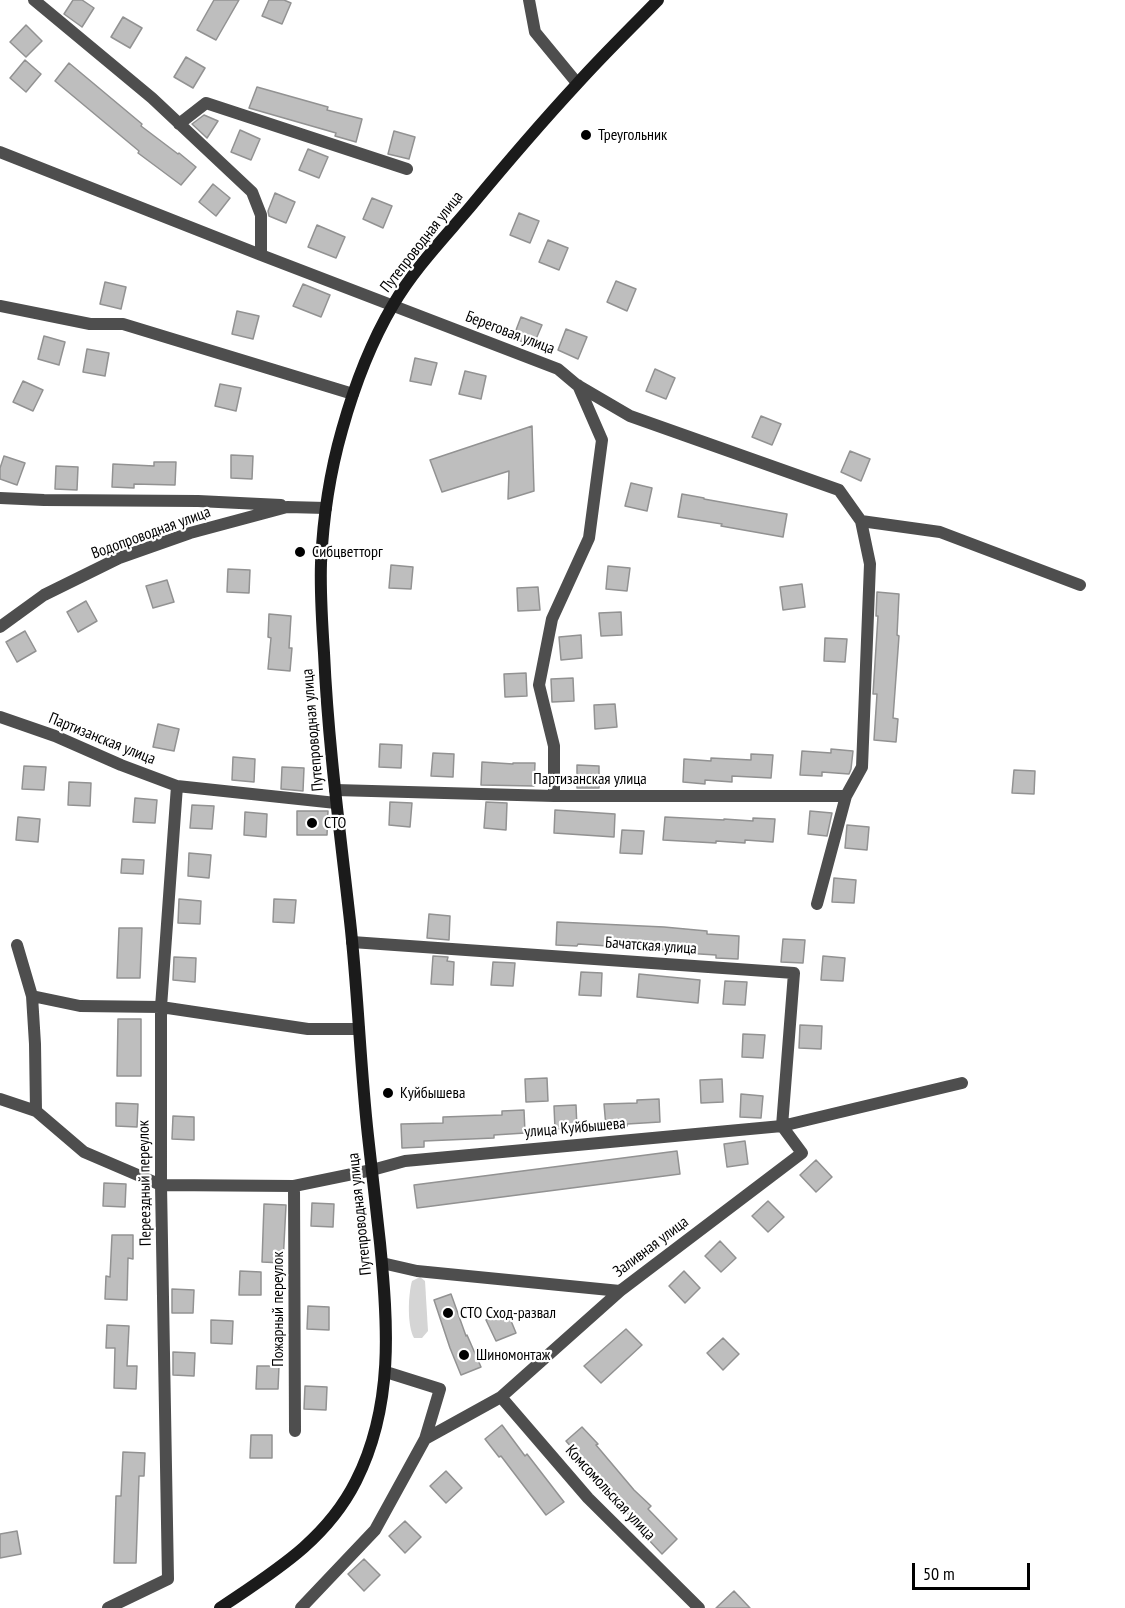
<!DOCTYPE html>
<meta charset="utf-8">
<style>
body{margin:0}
#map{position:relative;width:1125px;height:1608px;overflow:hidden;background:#fff;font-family:"PT Sans Narrow",sans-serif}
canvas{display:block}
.scale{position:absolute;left:912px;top:1563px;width:118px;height:27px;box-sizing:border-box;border:3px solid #000;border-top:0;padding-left:8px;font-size:18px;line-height:21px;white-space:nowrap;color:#000;-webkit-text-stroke:4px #fff;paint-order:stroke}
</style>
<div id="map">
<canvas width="1125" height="1608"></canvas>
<div class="scale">50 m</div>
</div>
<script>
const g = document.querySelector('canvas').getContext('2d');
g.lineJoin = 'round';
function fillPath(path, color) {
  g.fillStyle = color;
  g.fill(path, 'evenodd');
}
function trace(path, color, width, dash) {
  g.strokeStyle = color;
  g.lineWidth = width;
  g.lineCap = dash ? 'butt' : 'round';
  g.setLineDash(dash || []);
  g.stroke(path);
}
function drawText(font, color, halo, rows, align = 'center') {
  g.font = font + ' "PT Sans Narrow",sans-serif';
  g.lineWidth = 4.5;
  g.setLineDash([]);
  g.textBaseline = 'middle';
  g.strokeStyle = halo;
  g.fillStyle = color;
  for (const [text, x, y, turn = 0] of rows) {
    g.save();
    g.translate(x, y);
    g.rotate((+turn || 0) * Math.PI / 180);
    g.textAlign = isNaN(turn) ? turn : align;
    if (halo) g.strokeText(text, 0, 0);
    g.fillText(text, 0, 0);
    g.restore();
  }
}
const green = new Path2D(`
 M420,1277L425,1281L428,1331L422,1338H414C407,1326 408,1295 412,1281Z`);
const building = new Path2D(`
 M73,0H82L94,8L82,27L64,14Z
 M214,0H239L216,40L197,30Z
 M269,0H284L291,3L282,24L262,16Z
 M123,17L142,28L130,48L111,37Z
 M26,25L42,41L26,57L10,42Z
 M186,57L205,68L193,88L174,77Z
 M25,60L41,74L26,92L10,78Z
 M69,63L142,124L141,126L178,154L179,153L196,167L181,185L138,153L139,151L55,81Z
 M257,87L328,107L327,110L362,119L356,142L335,136L336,133L249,108Z
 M204,115L218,121L207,138L192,124Z
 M240,130L260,139L251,160L231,152Z
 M394,131L415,137L409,159L388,154Z
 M308,149L328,157L319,178L299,170Z
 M213,184L230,198L216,216L199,202Z
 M275,193L295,202L286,223L269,216L268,211Z
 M372,198L392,206L383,228L363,219Z
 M519,213L539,221L530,243L510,235Z
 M317,225L345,237L336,258L308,247Z
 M548,240L568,248L559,270L539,262Z
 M616,281L636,289L627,311L607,302Z
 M105,282L126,287L121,309L100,304Z
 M303,284L330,295L321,317L293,306Z
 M237,311L259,316L253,339L232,334Z
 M521,317L542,325L533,346L513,338Z
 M566,329L587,337L578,359L558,350Z
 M44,336L65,342L59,365L38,359Z
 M87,349L109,353L105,376L83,372Z
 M415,358L437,363L431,385L410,381Z
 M655,369L675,378L666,399L646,391Z
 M465,371L486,376L481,399L459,394Z
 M23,381L43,390L33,411L13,402Z
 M220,384L241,388L236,411L215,406Z
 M761,416L781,424L772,445L752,437Z
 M532,426L534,491L508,499L509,471L442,492L430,460Z
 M850,451L870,459L861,481L841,472Z
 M231,455L253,456L252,479L231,478Z
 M4,456L25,463L17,485L0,479V468Z
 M154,462H176L175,485L134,484V488L112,487L113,464L154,466Z
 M56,466L78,467L77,490L55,489Z
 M631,483L652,488L647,511L625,506Z
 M682,494L704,498V499L787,514L783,537L721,526L722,524L678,517Z
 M391,565L413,567L411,589L389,588Z
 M608,566L630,568L627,591L606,589Z
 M228,569L250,570L249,593L227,592Z
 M167,580L174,602L153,608L146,586Z
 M802,584L805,607L783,610L780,587Z
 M538,587L540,610L518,611L517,588Z
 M877,592L899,594L897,635L899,636L893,718L898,719L896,742L874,740L877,694H873L878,616H876Z
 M86,601L97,621L78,632L67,612Z
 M621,612L622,635L601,636L599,613Z
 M269,614L291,616L289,648H292L290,671L268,669L271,638L268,637Z
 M25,631L36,651L17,662L6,642Z
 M581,635L582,658L561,660L559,637Z
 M825,638L847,639L845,662L824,661Z
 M526,673L527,696L505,697L504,674Z
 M573,678L574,701L552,702L551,679Z
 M615,704L617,727L595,729L594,705Z
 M158,724L179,729L174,751L153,747Z
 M380,744L402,745L401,768L379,767Z
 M831,749L853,751L851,769L849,774L822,772V776L800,775L802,751L831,753Z
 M433,753L454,754L453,777L431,776Z
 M751,754L773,755L771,778L732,776V782L705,780V784L683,782L684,759L711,761V758L751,760Z
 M233,757L255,759L254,782L232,780Z
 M482,762L513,764V763H535L534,786L481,785Z
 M577,765L599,766V788H577Z
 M24,766L46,767L44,790L22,789Z
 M282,767L304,768L303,791L281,789Z
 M1014,770L1035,771L1034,794L1012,793Z
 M69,782L91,783L90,806L68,805Z
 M135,798L157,800L155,823L133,822Z
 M390,802L412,803L410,827L389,825Z
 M486,802L507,803L506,830L484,828Z
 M192,805L214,806L212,829L190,828Z
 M555,810L615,814L614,837L554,833Z
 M297,811H328L327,835H297Z
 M810,811L832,813L827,836L808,834Z
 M245,812L267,814L266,837L244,835Z
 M18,817L40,819L38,842L16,840Z
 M665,817L724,820V819L753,821V818L775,819L773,842L745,840V843L716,841V843L663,840Z
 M847,825L869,827L867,850L845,848Z
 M622,830L644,831L642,854L620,853Z
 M189,853L211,855L209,878L188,876Z
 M122,859L144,860L143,874L121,873Z
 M834,878L856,880L854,903L832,902Z
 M179,899L201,901L200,924L178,923Z
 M274,899L296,900L294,923L273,922Z
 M429,914L450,916L449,940L427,938Z
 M557,922L664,927L707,931V934L739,936L738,959L716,958V955L684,953V951L578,944L577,946L556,945Z
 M119,928H142L140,978H117Z
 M783,939L805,940L803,963L781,962Z
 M433,956L448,957L447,961L454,962L453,985L431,984Z
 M823,956L845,958L843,981L821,980Z
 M174,957L196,958L195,982L173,980Z
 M493,962L515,963L513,986L491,985Z
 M581,972L602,973L601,996L579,995Z
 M639,974L700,980L698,1003L637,997Z
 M725,981L747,982L745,1005L723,1004Z
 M118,1019H141V1076H117Z
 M800,1025L822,1026L821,1049L799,1048Z
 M743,1034L765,1035L763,1058L742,1057Z
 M547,1078L548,1101L526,1102L525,1079Z
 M722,1079L723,1102L701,1103L700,1080Z
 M741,1094L763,1096L761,1118L740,1117Z
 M659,1099L660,1122L627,1124V1126L606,1127L604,1104L637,1103V1100Z
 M116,1103L138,1104L137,1127L116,1126Z
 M576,1105L577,1128L555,1129L554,1106Z
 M524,1110L525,1133L494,1135V1138L424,1141V1147L402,1148L401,1124L443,1123V1117L502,1115V1111Z
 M173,1116L194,1117V1140L172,1139Z
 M745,1141L748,1164L727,1167L724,1144Z
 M677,1151L680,1174L417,1208L414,1185Z
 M816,1160L832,1177L816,1192L800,1175Z
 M104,1183L126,1184L125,1207L103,1206Z
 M768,1201L784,1217L768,1232L752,1216Z
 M312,1203L334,1204L333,1227L311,1226Z
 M264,1204L286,1205L283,1263L262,1262Z
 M112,1235H133V1259L128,1258L127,1300L105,1299L106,1276L110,1277Z
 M720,1241L736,1258L721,1272L705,1256Z
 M240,1271L261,1272V1295H239Z
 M684,1271L700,1288L685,1303L669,1286Z
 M172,1289L194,1290L193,1313H172Z
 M451,1294L466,1336L467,1335L481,1367L461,1375L450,1348L434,1300Z
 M308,1306L329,1307V1330L307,1329Z
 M507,1311L516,1333L496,1341L486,1320Z
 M211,1320L233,1321L232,1344L211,1343Z
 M107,1325L129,1326L127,1366H137L136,1389L114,1388L115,1348H106Z
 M626,1329L642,1345L601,1383L584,1366Z
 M723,1338L739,1354L723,1370L707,1353Z
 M173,1352L195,1353L194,1376L173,1375Z
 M257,1366H279L278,1389H256Z
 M305,1386L327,1387L326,1410L304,1409Z
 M502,1425L525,1456L527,1454L564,1502L546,1515L501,1456L499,1457L485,1439Z
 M582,1427L598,1444L596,1445L634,1490L651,1506L648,1509L677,1539L662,1554L646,1537L648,1535L606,1491L592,1474L594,1473L566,1441Z
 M251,1435H272V1458H250Z
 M123,1452L145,1453L144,1476H139L136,1563H114L116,1496H121Z
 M446,1471L462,1488L446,1503L430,1486Z
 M405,1521L421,1537L405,1553L389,1536Z
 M17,1531L21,1554L0,1558V1534Z
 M364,1559L380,1575L364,1591L348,1574Z
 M734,1591L750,1608H716Z`);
const minor = new Path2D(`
 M34,0L152,98L252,192L261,215V255
 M529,0L535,32L577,83
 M179,124L206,103L407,169
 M0,152L261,255L558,369L577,385L630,416L839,490L861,521L870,564L862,767L846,796L817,904
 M0,306L90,324H123L353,394
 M0,498L44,500L198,501L281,505
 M861,521L940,532L1080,585
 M0,627L44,595L119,558L190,533L287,507L326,508
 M0,717L55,736L121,765L177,786L336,803
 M335,790L554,796H846
 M554,796V746L539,685L552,619L589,538L602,440L578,385
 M352,942L794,973L782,1126
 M17,945L32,996L35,1044L36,1111
 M32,996L80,1006L161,1007L308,1029H359
 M0,1099L36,1111L84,1152L161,1185L294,1186L372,1170L405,1161L782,1126L962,1083
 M294,1186L295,1431
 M382,1263L417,1271L620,1291
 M386,1372L440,1389L425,1439
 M501,1397L588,1498L699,1608
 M108,1608L168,1579L161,1185V1007L177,786
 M301,1608L375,1530L425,1439L501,1397L620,1291L802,1153L782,1126`);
const secondary = new Path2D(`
 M220,1608C273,1572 326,1541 356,1481C394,1406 388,1324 380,1243C376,1207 372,1172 368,1136C360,1064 358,992 350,921C340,832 328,742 324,653C322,623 320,593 321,563C323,519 330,472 342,430C354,387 370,344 393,305C414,269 444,238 471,206C505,165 540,124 577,84C603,55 631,28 658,0`);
const markers = [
 [586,135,6,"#000"],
 [300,552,6,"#000"],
 [312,823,6,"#000"],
 [388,1093,6,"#000"],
 [448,1313,6,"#000"],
 [464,1355,6,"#000"]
];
const poiNames = [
 ["Треугольник",598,135],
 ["Сибцветторг",312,552],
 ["СТО",324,823],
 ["Куйбышева",400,1093],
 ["СТО Сход-развал",460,1313],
 ["Шиномонтаж",476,1355]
];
const streetNames = [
 ["Путепроводная улица",422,242,-52],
 ["Береговая улица",510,333,21],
 ["Водопроводная улица",151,533,-20],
 ["Путепроводная улица",313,730,-95],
 ["Партизанская улица",102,739,22],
 ["Партизанская улица",590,779],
 ["Бачатская улица",651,946,4],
 ["улица Куйбышева",575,1128,-5],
 ["Переездный переулок",145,1183,-91],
 ["Путепроводная улица",360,1214,-96],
 ["Заливная улица",651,1247,-37],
 ["Пожарный переулок",278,1309,-90],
 ["Комсомольская улица",610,1493,47]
];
fillPath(green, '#d5d5d5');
fillPath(building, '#bebebe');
trace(building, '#929292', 1.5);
trace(minor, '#4e4e4e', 12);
trace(secondary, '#1b1b1b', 12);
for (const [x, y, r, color] of markers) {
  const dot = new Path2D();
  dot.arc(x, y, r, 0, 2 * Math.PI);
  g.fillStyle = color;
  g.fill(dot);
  trace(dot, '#fff', 2);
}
drawText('16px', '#000', '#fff', poiNames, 'left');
drawText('16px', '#000', '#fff', streetNames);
</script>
